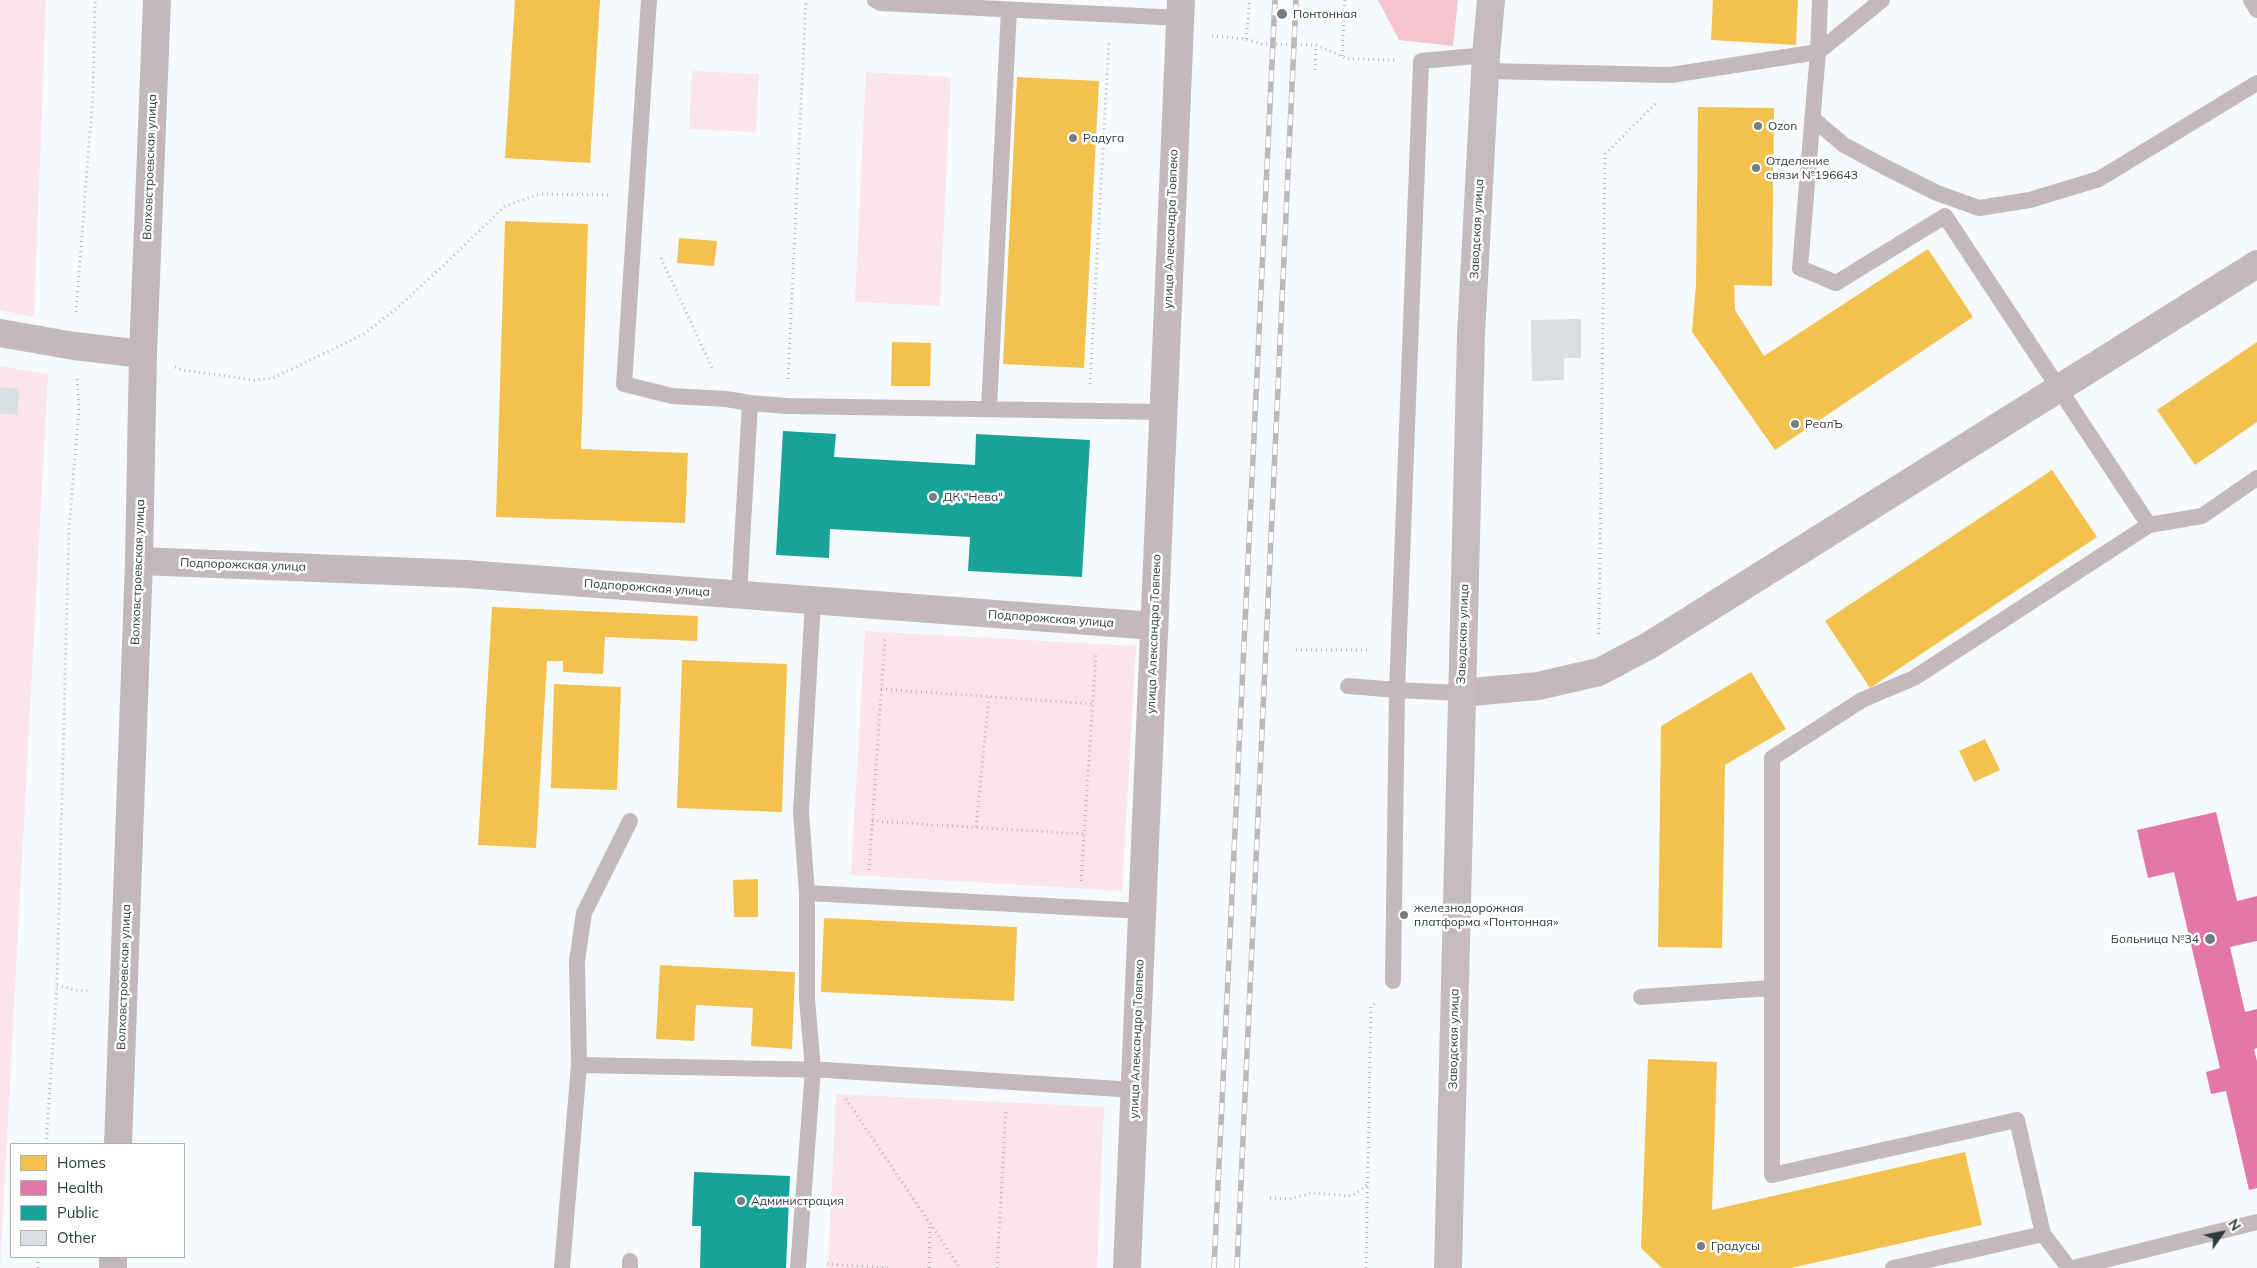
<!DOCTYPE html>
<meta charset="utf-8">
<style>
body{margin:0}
#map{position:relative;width:2257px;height:1268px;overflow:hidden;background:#f7fafc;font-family:Mulish,sans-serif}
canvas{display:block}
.legend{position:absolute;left:10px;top:1143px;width:175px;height:115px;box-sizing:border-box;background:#fff;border:1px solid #acb0b1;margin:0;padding:6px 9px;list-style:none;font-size:15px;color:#2f3a3d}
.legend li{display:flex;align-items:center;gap:10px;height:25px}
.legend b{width:25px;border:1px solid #acb0b1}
.north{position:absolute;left:2197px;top:1208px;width:50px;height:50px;-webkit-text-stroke:4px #fff;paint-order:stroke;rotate:57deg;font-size:14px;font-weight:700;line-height:20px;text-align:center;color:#2f3a3d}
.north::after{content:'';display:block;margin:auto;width:18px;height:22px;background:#2f3a3d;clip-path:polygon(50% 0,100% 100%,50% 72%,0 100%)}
</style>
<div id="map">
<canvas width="2257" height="1268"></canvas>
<ul class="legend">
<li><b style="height:14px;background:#f2c14e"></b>Homes</li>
<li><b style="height:14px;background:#e377a8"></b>Health</li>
<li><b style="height:14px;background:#17a398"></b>Public</li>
<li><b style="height:14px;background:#d8dee1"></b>Other</li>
</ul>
<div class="north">N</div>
</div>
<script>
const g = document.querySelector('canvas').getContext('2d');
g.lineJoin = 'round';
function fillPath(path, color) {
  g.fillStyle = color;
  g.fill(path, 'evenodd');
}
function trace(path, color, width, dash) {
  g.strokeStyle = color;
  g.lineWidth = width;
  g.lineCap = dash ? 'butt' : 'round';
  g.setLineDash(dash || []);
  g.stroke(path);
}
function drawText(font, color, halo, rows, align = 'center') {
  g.font = font + ' Mulish,sans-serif';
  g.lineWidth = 5;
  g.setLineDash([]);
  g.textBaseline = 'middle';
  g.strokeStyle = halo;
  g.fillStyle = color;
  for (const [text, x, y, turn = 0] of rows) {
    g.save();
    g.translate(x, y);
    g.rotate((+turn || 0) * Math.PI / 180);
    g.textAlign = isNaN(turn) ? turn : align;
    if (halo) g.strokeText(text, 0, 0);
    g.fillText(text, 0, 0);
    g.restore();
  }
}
const green = new Path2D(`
 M0,0H46L34,317L0,310Z
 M692,71L759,74L756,132L689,129Z
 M866,72L951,77L940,306L855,302Z
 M0,366L48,374L0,1268Z
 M865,631L1136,646L1122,891L851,875Z
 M836,1094L1104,1107L1097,1268H828Z`);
const forest = new Path2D(`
 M1378,0H1458L1453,46L1399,40Z`);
const homes = new Path2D(`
 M515,0H600L590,163L505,158Z
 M1713,0H1798L1796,45L1711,40Z
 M1017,77L1099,81L1084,368L1003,364Z
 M1698,107L1774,108L1772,286L1734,285L1735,310L1764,356L1928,249L1973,317L1775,450L1692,332L1696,285Z
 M505,221L588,224L581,449L688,453L685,523L496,517Z
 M679,238L717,241L714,266L677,263Z
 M892,342L931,343L930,386H891Z
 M2257,342V422L2195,465L2157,410Z
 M2052,470L2097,537L1870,688L1825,621Z
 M492,607L698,616L697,641L605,637L603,674L563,672V661H547L536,848L478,845Z
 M682,660L787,664L782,812L677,808Z
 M1751,672L1786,729L1725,765L1722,948L1658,947L1661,726Z
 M554,684L621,687L617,790L551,788Z
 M1985,739L2000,770L1974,782L1959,751Z
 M758,879V917H734L733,880Z
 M824,918L1017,927L1014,1001L821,992Z
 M660,965L795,972L792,1049L751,1046L753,1008L696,1005L694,1041L656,1039Z
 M1648,1059L1717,1062L1712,1210L1965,1152L1982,1225L1791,1268H1662L1641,1248Z`);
const health = new Path2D(`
 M2216,812L2237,901L2257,896V941L2230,947L2245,1012L2257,1009V1048L2254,1049L2257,1061V1188L2249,1190L2226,1091L2211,1094L2206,1072L2220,1068L2174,872L2148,878L2137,830Z`);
const public = new Path2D(`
 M783,431L836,434L834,457L975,465L976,434L1090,440L1082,577L968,571L970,537L830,529L829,558L776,555Z
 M694,1172L790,1176L786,1268H700L701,1226H692Z`);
const building = new Path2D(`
 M1581,319V358H1564V380L1532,381L1531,320Z
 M0,387L19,389L17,415L0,414Z`);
const path = new Path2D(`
 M1212,36L1246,39L1262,44L1316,45L1348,59L1395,60
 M1246,39L1250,0
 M1342,56L1345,0
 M1315,70L1316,45
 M661,258L713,370
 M76,312L93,93L95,0
 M175,367L182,370L254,380L273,378L364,334L396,309L445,264L505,206L540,194L608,195
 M788,379L806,0
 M1090,384L1109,41
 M1599,634L1605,154L1657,102
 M1296,650H1371
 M881,689L1093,704
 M872,821L1084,834
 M976,827L989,697
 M869,870L885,637
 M1081,881L1096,653
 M57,985L75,990L90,991
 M846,1099L960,1268
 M46,1144L57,985L69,528L79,409L77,378
 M1270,1198L1289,1199L1313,1193L1352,1196L1367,1185
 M827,1264L891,1268
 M38,1268V1257
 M929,1268L930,1224
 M997,1268L1006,1109
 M1366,1268L1371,1007L1377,1001`);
const lane = new Path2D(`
 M649,0L624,384L672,396L726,399L750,403
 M875,0L880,3L1180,18
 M1820,0L1818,52L1800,268L1836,283L1945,216L2149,525L1914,678L1862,700L1772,758V1175L2017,1120L2043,1234L1893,1268
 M2251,0L2257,10
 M1485,71L1671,75L1818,52L1882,0
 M1812,118L1844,145L1883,166L1937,193L1979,208L2030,200L2099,179L2257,83
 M989,408L1009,10
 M2149,525L2202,516L2257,478
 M739,595L750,403L786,406L1163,412
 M1348,686L1397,690L1421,61L1486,55
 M807,893L801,812L813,601
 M1393,981L1397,690L1461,693
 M1641,997L1771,988
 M579,1065L826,1070L1135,1090
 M2043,1234L2069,1268
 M562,1268L579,1065L577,961L584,913L630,821
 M630,1268V1261
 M798,1268L813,1069L807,999V893L1142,911
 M2073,1268L2257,1222`);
const street = new Path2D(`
 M0,333L74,346L143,354
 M139,561L466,574L1154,626
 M1461,693L1538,686L1599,672L1650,645L2257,264
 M1127,1268L1181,0`);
const secondary = new Path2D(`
 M118,1144L139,561L143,354L157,0
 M113,1268V1257`);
const primary = new Path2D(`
 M1448,1268L1471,335L1486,55L1491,0`);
const rail = new Path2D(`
 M1214,1268L1275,0
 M1237,1268L1296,0`);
const markers = [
 [1282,14,6,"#757d80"],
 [1758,126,5,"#757d80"],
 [1073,138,5,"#757d80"],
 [1756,168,5,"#757d80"],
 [1795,424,5,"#757d80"],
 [933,497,5,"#757d80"],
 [1404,915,5,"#757d80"],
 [2210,939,6,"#757d80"],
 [741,1201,5,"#757d80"],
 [1701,1246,5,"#757d80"]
];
const poiNames = [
 ["Понтонная",1293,14],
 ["Ozon",1768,126],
 ["Радуга",1083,138],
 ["Отделение",1766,161],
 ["связи №196643",1766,175],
 ["РеалЪ",1805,424],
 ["ДК \"Нева\"",943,497],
 ["железнодорожная",1414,908],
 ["платформа «Понтонная»",1414,922],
 ["Больница №34",2199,939,"right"],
 ["Администрация",751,1201],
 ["Градусы",1711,1246]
];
const streetNames = [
 ["Волховстроевская улица",150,167,-88],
 ["улица Александра Товпеко",1171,229,-88],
 ["Заводская улица",1477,229,-87],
 ["Подпорожская улица",243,565,2],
 ["Волховстроевская улица",138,572,-88],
 ["Подпорожская улица",647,588,4],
 ["Подпорожская улица",1051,619,4],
 ["улица Александра Товпеко",1154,634,-88],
 ["Заводская улица",1463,634,-88],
 ["Волховстроевская улица",124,977,-88],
 ["улица Александра Товпеко",1137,1039,-88],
 ["Заводская улица",1454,1039,-89]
];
fillPath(green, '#f9e5ea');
fillPath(forest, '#f5c4cf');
fillPath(homes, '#f2c14e');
fillPath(health, '#e377a8');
fillPath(public, '#17a398');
fillPath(building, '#d8dee1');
trace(path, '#bdb6b9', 3, [1, 4]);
trace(lane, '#c3b9bb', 16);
trace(street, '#c3b9bb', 28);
trace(secondary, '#c1b8bb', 28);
trace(primary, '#c3bbbe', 28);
trace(rail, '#bbb8ba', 5.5);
trace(rail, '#fff', 4, [11]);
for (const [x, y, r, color] of markers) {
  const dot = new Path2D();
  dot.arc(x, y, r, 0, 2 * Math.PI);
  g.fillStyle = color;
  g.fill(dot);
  trace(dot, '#fff', 2);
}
drawText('12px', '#2f3a3d', '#fff', poiNames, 'left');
drawText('12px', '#2f3a3d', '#fff', streetNames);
</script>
